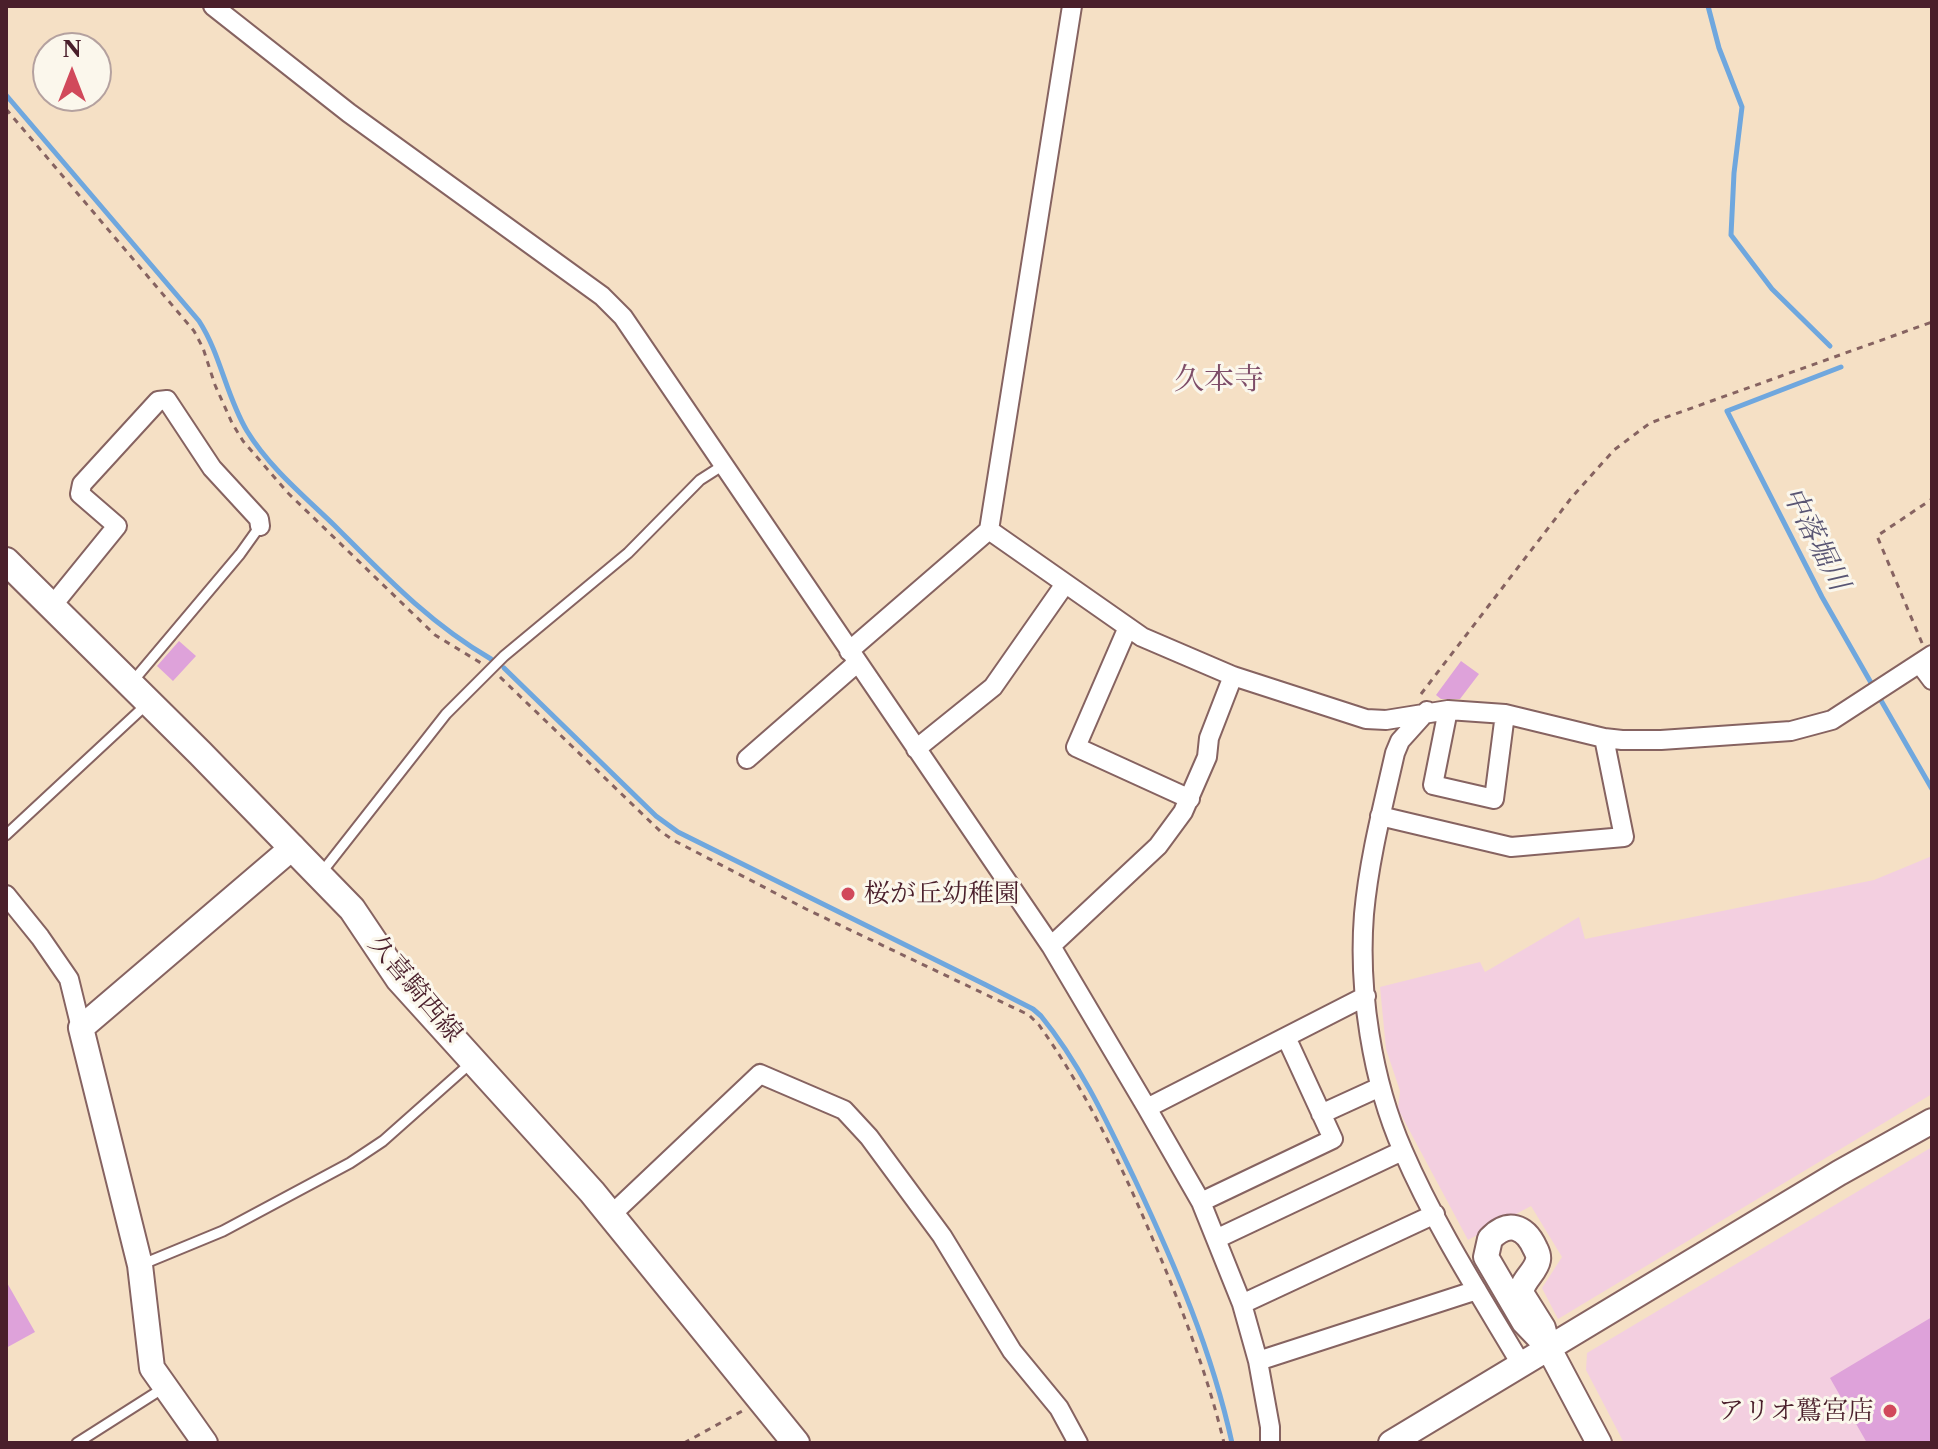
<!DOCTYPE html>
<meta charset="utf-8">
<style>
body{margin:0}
#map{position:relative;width:1938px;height:1449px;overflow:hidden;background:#f5e0c5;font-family:"Libre Caslon Text",serif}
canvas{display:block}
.frame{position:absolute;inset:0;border:8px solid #4a1f2b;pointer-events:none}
.north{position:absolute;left:32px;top:32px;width:80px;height:80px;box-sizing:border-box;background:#fbf7ec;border:2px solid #b4a19f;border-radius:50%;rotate:0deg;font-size:22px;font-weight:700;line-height:32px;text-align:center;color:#4a1f2b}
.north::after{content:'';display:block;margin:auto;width:28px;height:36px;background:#d1495b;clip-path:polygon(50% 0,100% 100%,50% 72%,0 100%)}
</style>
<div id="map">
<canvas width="1938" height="1449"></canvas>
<div class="frame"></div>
<div class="north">N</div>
</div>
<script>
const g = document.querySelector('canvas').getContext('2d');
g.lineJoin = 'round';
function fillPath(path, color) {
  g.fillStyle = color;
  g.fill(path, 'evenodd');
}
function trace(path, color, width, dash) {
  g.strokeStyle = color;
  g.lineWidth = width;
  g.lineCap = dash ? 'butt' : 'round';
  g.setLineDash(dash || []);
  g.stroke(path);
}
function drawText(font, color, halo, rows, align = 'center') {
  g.font = font + ' "Libre Caslon Text","Noto Serif JP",serif';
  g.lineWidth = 6;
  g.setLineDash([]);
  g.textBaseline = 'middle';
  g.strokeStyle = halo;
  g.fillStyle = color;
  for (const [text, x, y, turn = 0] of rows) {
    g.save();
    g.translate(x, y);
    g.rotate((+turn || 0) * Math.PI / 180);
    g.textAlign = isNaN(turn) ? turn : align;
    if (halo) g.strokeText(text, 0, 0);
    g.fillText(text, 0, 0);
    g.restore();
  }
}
const built = new Path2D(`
 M1932,856V1094L1558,1319L1542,1288L1562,1257L1531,1206L1468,1240L1398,1109L1400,1091L1386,1049L1380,987L1480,962L1485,972L1579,917L1585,939L1874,880Z
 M1932,1147V1443H1624L1586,1370L1587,1353Z`);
const stream = new Path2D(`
 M1708,6L1719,48L1742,107L1734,173L1731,235L1772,289L1830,346
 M6,95L199,321C221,355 226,396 247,431C269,467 304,496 334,525C384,575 429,623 491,659
 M1841,367L1727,411L1822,597L1874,688
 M504,668L656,816L678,832L986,985L1033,1009L1041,1016C1081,1065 1108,1124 1135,1180C1175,1265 1212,1351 1232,1443
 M1879,697L1932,789`);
const building = new Path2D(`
 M179,641L196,656L173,681L157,666Z
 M1461,661L1479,674L1460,699H1441L1436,695Z
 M6,1281L35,1332L6,1348Z
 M1932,1317V1443H1867L1830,1378Z`);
const path = new Path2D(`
 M6,109L194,331L203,348L215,385L232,423L243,441L288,493L435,635L481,663
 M1922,643L1877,536L1932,499
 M500,677L660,831L673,840L806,909L1029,1015L1039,1025C1086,1091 1120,1162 1151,1235C1180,1303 1207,1372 1224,1443
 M1421,694L1572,497L1614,450L1650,423L1932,322
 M684,1443L744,1410`);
const service = new Path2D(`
 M133,681L240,554L260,526
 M6,835L147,704
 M322,872L446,714L504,656L628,553L700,480L725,464
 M143,1264L223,1231L350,1163L383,1141L472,1062
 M77,1443L165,1387`);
const minor = new Path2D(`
 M213,6L349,113L602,296L623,317L1051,946L1147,1108L1201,1202L1242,1304L1258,1361L1270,1427V1443
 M989,530L1142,637L1233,676L1366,719L1386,720L1448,710L1505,714L1604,738L1622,740H1661L1791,731L1832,720L1932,655
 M52,606L117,526L80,494L82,484L158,401L167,400L212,468L259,519L260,526
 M1128,627L1076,747L1190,799
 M849,651L989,530L1072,6
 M1920,664L1932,680
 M1448,710L1433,785L1494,799L1505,714
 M1427,711L1400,741L1395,753C1383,806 1369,859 1364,914C1358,990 1372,1081 1403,1151C1435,1225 1480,1295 1521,1364
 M916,749L993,687L1065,584
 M747,759L857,663
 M1380,816L1511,847L1624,837L1604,738
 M6,895L40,937L69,979L81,1028
 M1051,946L1158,846L1183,812L1207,757L1209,738L1233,676
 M1147,1108L1366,996
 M1321,1114L1380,1087
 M1201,1202L1333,1139L1286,1037
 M611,1215L760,1074L844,1110L869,1137L942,1236L1012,1351L1059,1408L1078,1443
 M1216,1239L1402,1151
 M1242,1304L1435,1214
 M1258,1361L1477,1290`);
const tertiary = new Path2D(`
 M1548,1347L1524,1322L1486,1257L1490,1239C1508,1220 1525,1226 1535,1248C1537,1252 1539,1255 1538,1260C1536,1272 1522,1280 1521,1293L1543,1328L1548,1347L1599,1443
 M205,1443L152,1368L140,1265L81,1028L293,847
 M1391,1443L1839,1173L1932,1121`);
const secondary = new Path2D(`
 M6,561L200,753L352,909L399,979L592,1192L796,1443`);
const markers = [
 [848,894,8,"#d1495b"],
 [1890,1411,8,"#d1495b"]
];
const poiNames = [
 ["桜が丘幼稚園",864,894],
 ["アリオ鷲宮店",1874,1411,"right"]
];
const streetNames = [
 ["久喜騎西線",415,989,50]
];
const waterNames = [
 ["中落堀川",1815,539,63]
];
const quarterNames = [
 ["久本寺",1219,380]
];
fillPath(built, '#f3cfe0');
trace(stream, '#6fa7de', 5);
fillPath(building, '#dea2da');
trace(service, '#866361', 13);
trace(minor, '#866361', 22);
trace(tertiary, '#866361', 28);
trace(secondary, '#866361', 30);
trace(path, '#866361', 3, [6, 6]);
trace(service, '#fff', 9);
trace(minor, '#fff', 18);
trace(tertiary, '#fff', 24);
trace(secondary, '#fff', 26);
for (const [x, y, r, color] of markers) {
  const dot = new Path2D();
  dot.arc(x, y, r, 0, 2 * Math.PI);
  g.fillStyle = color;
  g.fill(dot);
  trace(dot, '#fbf7ec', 3);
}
drawText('26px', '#4a1f2b', '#fbf7ec', poiNames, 'left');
drawText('26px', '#4a1f2b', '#fbf7ec', streetNames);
drawText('italic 28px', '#595573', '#fbf7ec', waterNames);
drawText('30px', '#7e4d68', '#fbf7ec', quarterNames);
</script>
